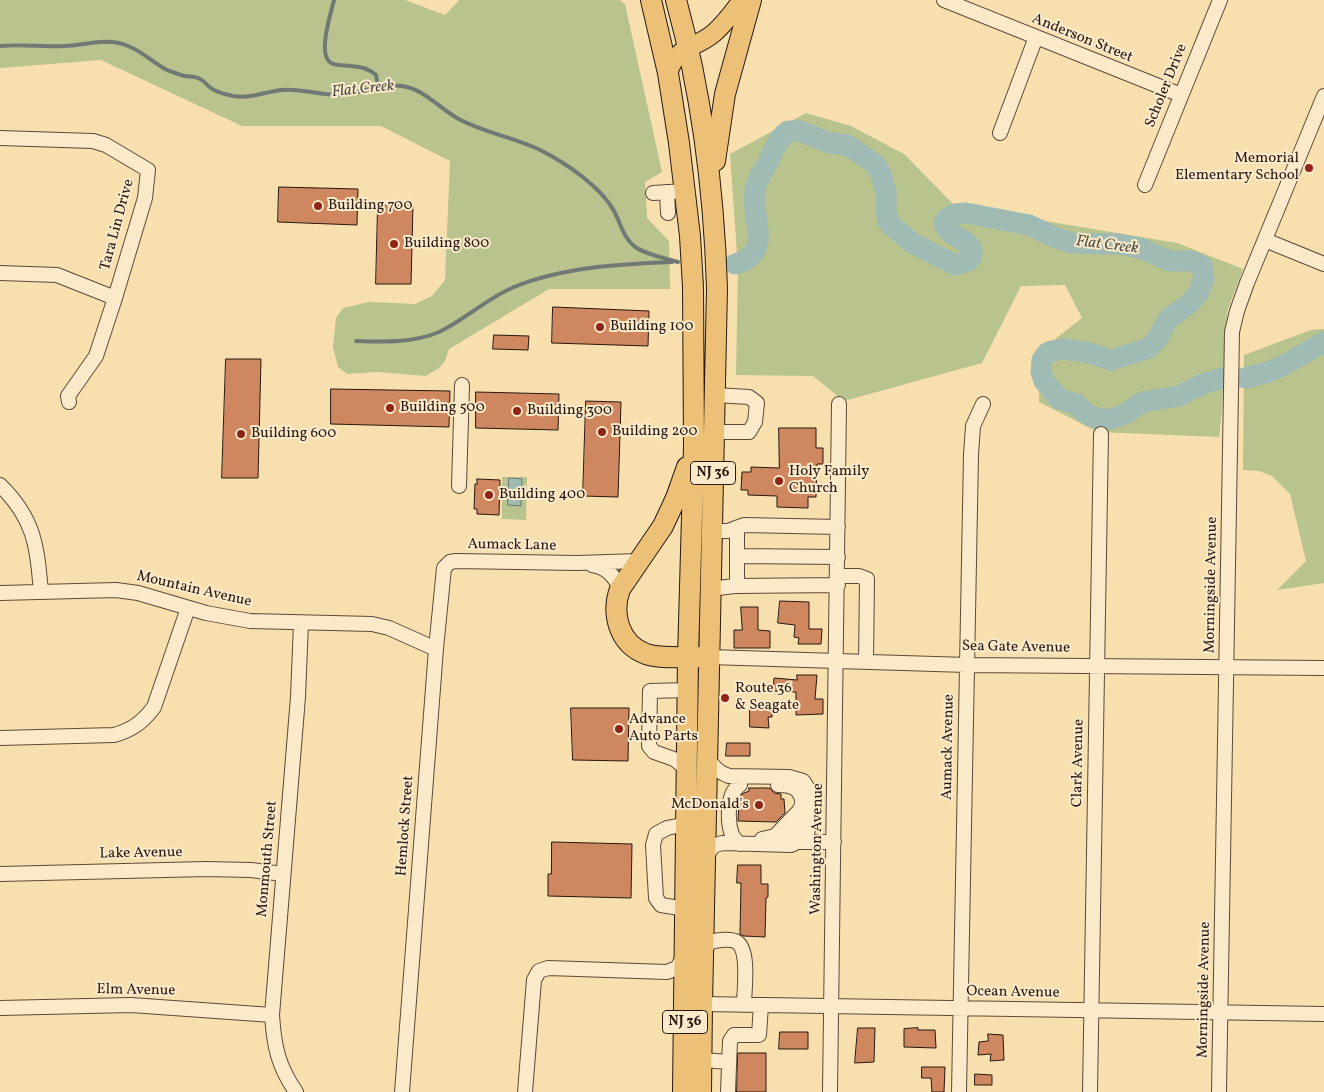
<!DOCTYPE html>
<style>
body{margin:0}
canvas{display:block;background:#f7dfae}
</style>
<canvas width="1324" height="1092"></canvas>
<script>
const g = document.querySelector('canvas').getContext('2d');
g.lineJoin = 'round';
function fillPath(path, color) {
  g.fillStyle = color;
  g.fill(path, 'evenodd');
}
function trace(path, color, width, dash) {
  g.strokeStyle = color;
  g.lineWidth = width;
  g.lineCap = dash ? 'butt' : 'round';
  g.setLineDash(dash || []);
  g.stroke(path);
}
function drawText(font, color, halo, rows, align = 'center') {
  g.font = font + ' Vollkorn,serif';
  g.lineWidth = 4;
  g.setLineDash([]);
  g.textBaseline = 'middle';
  g.strokeStyle = halo;
  g.fillStyle = color;
  for (const [text, x, y, turn = 0] of rows) {
    g.save();
    g.translate(x, y);
    g.rotate((+turn || 0) * Math.PI / 180);
    g.textAlign = isNaN(turn) ? turn : align;
    if (halo) g.strokeText(text, 0, 0);
    g.fillText(text, 0, 0);
    g.restore();
  }
}
const green = new Path2D(`
 M0,0H405L445,15L459,0H620L625,4L662,172L645,182L647,218L669,241L670,289H549L449,349L445,361L439,368L426,376L377,372L347,374L338,367L333,347L336,318L343,308L369,302L415,304L432,296L445,280L450,161L381,126H242L101,60L0,68Z
 M806,113L851,126L904,154L955,206L1177,243L1243,269L1228,309L1225,331L1222,409L1219,437L1098,432L1039,402L1040,351L1082,318L1065,285L1021,286L982,363L844,401L813,376L736,375L738,268L730,154Z
 M1324,329V583L1277,590L1306,561L1290,494L1272,476L1259,471L1243,470L1244,355L1311,330Z
 M502,477H527L526,520L502,519Z`);
const water = new Path2D(`
 M509,478L522,479L521,506L508,505Z`);
const stream = new Path2D(`
 M334,0C331,13 317,55 331,63C337,66 345,65 351,66C361,67 368,68 376,75L378,86
 M0,46C21,44 43,47 65,46C86,45 108,37 128,46C143,52 154,63 167,70C173,72 179,75 185,76C190,77 195,76 200,79C205,81 207,86 211,88C217,93 225,94 233,96C250,99 264,92 281,90C300,88 319,95 338,95C360,94 380,83 402,86C424,89 439,108 457,118C483,133 515,137 542,151C566,163 601,187 614,211C621,224 623,237 635,247C647,255 664,258 678,262
 M356,341C384,342 413,343 439,332C465,320 487,298 514,287C563,267 620,264 672,262`);
const river = new Path2D(`
 M735,264C775,253 750,218 755,191C757,178 766,168 771,156C776,147 779,137 788,131H799L830,143L847,145L875,164L880,172L886,191V210L888,222L912,243L955,265L968,261L971,258L972,250C966,237 948,237 944,223L946,219L955,214L966,213L1029,225L1057,238L1071,243L1119,244L1143,249L1169,261H1191L1202,266L1204,278L1199,292L1190,303L1168,319L1156,341L1147,349L1111,360L1086,352L1064,349L1052,351L1047,353L1042,360L1041,372L1044,381L1059,399L1076,404L1087,414L1092,417L1104,419H1111L1125,414L1142,402L1179,396L1200,385L1222,378
 M1245,378L1268,372L1284,365L1324,342`);
const building = new Path2D(`
 M279,187L358,189L357,225L278,222Z
 M378,205H413L411,284H376Z
 M553,307L649,311L648,346L552,343Z
 M494,335L529,336L528,350L493,349Z
 M226,359H261L258,478H222Z
 M331,389L450,391L449,427L331,424Z
 M476,392L559,394L558,430L476,428Z
 M586,401L621,402L618,497L583,496Z
 M779,428H816V448H823V464H817L816,497H808V508L777,507V496L748,495V490H741L742,472H751V467L779,468Z
 M477,479L500,480L499,515L477,514V509H474L475,484H477Z
 M780,601L809,602V629H822L821,644H798L799,638L794,637L795,625L778,623Z
 M741,607H758V630L770,631V648H734V630H742Z
 M797,675H817L815,699H823V714L796,715V692L773,691L774,678L797,680Z
 M750,705L772,708V717H768L769,728L750,727Z
 M571,708H629L628,761L573,760Z
 M727,743H750V756H726Z
 M749,788H770L774,793L781,794V799H784L785,813L776,822L738,821L739,802L742,794L749,791Z
 M552,842L632,844L631,898L548,896V874H551Z
 M738,865H761V884H768V897L766,898L765,937L744,936L740,934L741,883H737Z
 M858,1028H875L874,1062L855,1063Z
 M918,1028V1030H935L936,1048L904,1047V1029Z
 M780,1032H808V1049H779Z
 M988,1034L1003,1035L1004,1060L990,1061L991,1054L978,1055L979,1042L988,1041Z
 M738,1053H766V1092H737Z
 M922,1067H945L944,1092H932L931,1078H922Z
 M975,1074L992,1075V1085H975Z`);
const minor = new Path2D(`
 M944,0L1181,95
 M1000,133L1036,37
 M0,138L93,141L106,145L148,170L145,198L115,298L96,356L68,396L69,402
 M1145,185L1220,0
 M667,192L668,213
 M653,193L685,191
 M1265,240L1324,264
 M0,273L57,275L115,298
 M714,432H749L755,422L757,403L749,397L715,395
 M0,485C35,519 37,547 41,592
 M459,486L462,385
 M712,531H728L744,525L838,527
 M737,556L838,557
 M592,565C607,567 615,576 620,589
 M838,576H859L867,579L866,662
 M737,586V528
 M710,589L735,586L838,585
 M0,593L116,590L138,593L206,613L250,621L372,624L389,628L436,649
 M709,657L967,665L1324,668
 M0,738L114,735C132,730 143,722 154,707L188,608
 M687,769L674,759L654,752L649,746L650,691L688,690
 M775,836L799,811L802,805
 M762,839L775,836L794,834C804,827 806,799 797,790C792,785 785,785 778,785
 M799,842H834
 M740,844C737,841 734,839 732,835C727,821 727,792 740,785
 M706,857L713,846L722,843L791,845L803,839L807,834L809,825V794L807,787L803,781L789,777L729,776C719,773 714,767 708,759
 M0,874L206,869L251,870L283,874
 M686,909L661,905L656,898L653,845L656,834L667,828L687,824
 M703,952L710,942C717,940 731,938 737,942C750,951 744,991 744,1005
 M702,1004L1324,1014
 M0,1008L131,1005L272,1015
 M702,1060L729,1062
 M296,1092C278,1066 274,1046 272,1015L298,697L301,623
 M402,1092L436,649L444,568L450,562L456,561L577,563L639,561
 M525,1092L534,980L539,971L548,968L667,972L677,968L684,956
 M728,1092L730,1041L734,1035H759L761,1005
 M830,1092L839,404
 M959,1092L971,455L973,426L983,404
 M1090,1092L1101,434
 M1219,1092L1232,332L1237,311L1247,283L1324,96`);
const major = new Path2D(`
 M668,73C679,43 692,51 714,33C724,24 734,11 742,0`);
const highway = new Path2D(`
 M651,0L668,73L679,143L690,236L693,287L694,446L688,657L683,1092
 M676,0C702,94 714,191 717,288L702,1004L701,1092
 M715,161L725,94L751,0
 M687,467L676,498L663,526L620,589C611,614 619,644 646,654C661,659 685,657 701,657`);
const markers = [
 [1309,168,5,"#8f2418"],
 [318,206,5,"#8f2418"],
 [394,244,5,"#8f2418"],
 [600,327,5,"#8f2418"],
 [390,408,5,"#8f2418"],
 [517,411,5,"#8f2418"],
 [602,432,5,"#8f2418"],
 [241,434,5,"#8f2418"],
 [779,481,5,"#8f2418"],
 [489,495,5,"#8f2418"],
 [725,698,5,"#8f2418"],
 [619,729,5,"#8f2418"],
 [759,805,5,"#8f2418"]
];
const shields = [
 [713,473,45],
 [685,1022,45]
];
const shieldNames = [
 ["NJ 36",713,473],
 ["NJ 36",685,1022]
];
const streetNames = [
 ["Anderson Street",1082,39,22],
 ["Scholer Drive",1167,86,-68],
 ["Tara Lin Drive",118,225,-75],
 ["Aumack Lane",512,546,1],
 ["Morningside Avenue",1212,585,-89],
 ["Mountain Avenue",194,590,13],
 ["Sea Gate Avenue",1016,648,1],
 ["Aumack Avenue",949,747,-89],
 ["Clark Avenue",1079,763,-89],
 ["Hemlock Street",406,826,-86],
 ["Washington Avenue",818,849,-89],
 ["Lake Avenue",141,854,-1],
 ["Monmouth Street",268,859,-85],
 ["Morningside Avenue",1205,990,-89],
 ["Elm Avenue",136,991,1],
 ["Ocean Avenue",1013,993,1]
];
const poiNames = [
 ["Memorial",1299,159,"right"],
 ["Elementary School",1299,176,"right"],
 ["Building 700",328,206],
 ["Building 800",404,244],
 ["Building 100",610,327],
 ["Building 500",400,408],
 ["Building 300",527,411],
 ["Building 200",612,432],
 ["Building 600",251,434],
 ["Holy Family",789,472],
 ["Church",789,489],
 ["Building 400",499,495],
 ["Route 36",735,689],
 ["& Seagate",735,706],
 ["Advance",629,720],
 ["Auto Parts",629,737],
 ["McDonald's",749,805,"right"]
];
const waterNames = [
 ["Flat Creek",363,90,-6],
 ["Flat Creek",1107,246,7]
];
fillPath(green, '#b8c38e');
fillPath(water, '#a0bab4');
trace(water, '#707974', 1);
trace(stream, '#707974', 4);
trace(river, '#a0bab4', 21);
fillPath(building, '#ce875f');
trace(building, '#271813', 1);
trace(minor, '#5b4a3a', 16);
trace(major, '#271813', 20);
trace(highway, '#271813', 22);
trace(minor, '#faeaca', 14);
trace(major, '#ecc077', 18);
trace(highway, '#ecc077', 20);
for (const [x, y, r, color] of markers) {
  const dot = new Path2D();
  dot.arc(x, y, r, 0, 2 * Math.PI);
  g.fillStyle = color;
  g.fill(dot);
  trace(dot, '#faeaca', 2);
}
for (const [x, y, w] of shields) {
  const box = new Path2D();
  box.roundRect(x - w / 2, y - 11.5, w, 23, 4);
  g.fillStyle = '#faeaca';
  g.fill(box);
  trace(box, '#271813', 1);
}
drawText('bold 14px', '#271813', null, shieldNames);
drawText('15px', '#271813', '#faeaca', streetNames);
drawText('15px', '#271813', '#faeaca', poiNames, 'left');
drawText('italic 16px', '#51514b', '#faeaca', waterNames);
</script>
